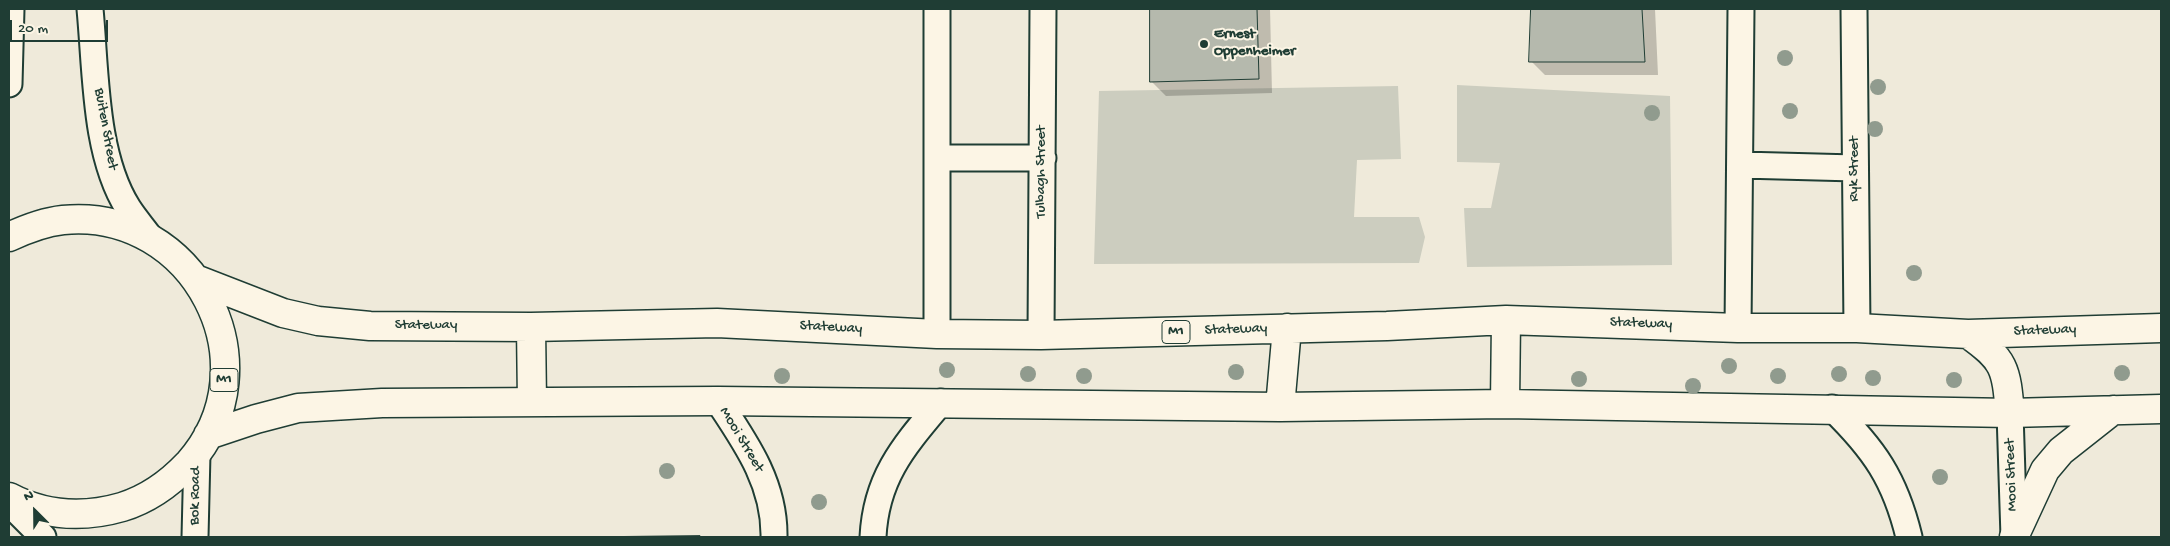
<!DOCTYPE html>
<style>
body{margin:0}
#map{position:relative;width:2170px;height:546px;overflow:hidden;background:#efeada;font-family:"Gochi Hand",sans-serif}
canvas{display:block}
.frame{position:absolute;inset:0;border:10px solid #1f3d34;pointer-events:none}
.north{position:absolute;left:10px;top:486px;width:50px;height:50px;-webkit-text-stroke:4px #fcf5e5;paint-order:stroke;rotate:337deg;font-size:14px;font-weight:700;line-height:20px;text-align:center;color:#1f3d34}
.north::after{content:'';display:block;margin:auto;width:18px;height:22px;background:#1f3d34;clip-path:polygon(50% 0,100% 100%,50% 72%,0 100%)}
.scale{position:absolute;left:10px;top:20px;width:98px;height:22px;box-sizing:border-box;border:2px solid #1f3d34;border-top:0;padding-left:6px;font-size:15px;line-height:18px;white-space:nowrap;color:#1f3d34;-webkit-text-stroke:4px #fcf5e5;paint-order:stroke}
</style>
<div id="map">
<canvas width="2170" height="546"></canvas>
<div class="frame"></div>
<div class="north">N</div>
<div class="scale">20 m</div>
</div>
<script>
const g = document.querySelector('canvas').getContext('2d');
g.lineJoin = 'round';
function fillPath(path, color) {
  g.fillStyle = color;
  g.fill(path, 'evenodd');
}
function trace(path, color, width, dash) {
  g.strokeStyle = color;
  g.lineWidth = width;
  g.lineCap = dash ? 'butt' : 'round';
  g.setLineDash(dash || []);
  g.stroke(path);
}
function drawText(font, color, halo, rows, align = 'center') {
  g.font = font + ' "Gochi Hand",sans-serif';
  g.lineWidth = 4;
  g.setLineDash([]);
  g.textBaseline = 'middle';
  g.strokeStyle = halo;
  g.fillStyle = color;
  for (const [text, x, y, turn = 0] of rows) {
    g.save();
    g.translate(x, y);
    g.rotate((+turn || 0) * Math.PI / 180);
    g.textAlign = isNaN(turn) ? turn : align;
    if (halo) g.strokeText(text, 0, 0);
    g.fillText(text, 0, 0);
    g.restore();
  }
}
const green = new Path2D(`
 M1457,85L1670,96L1672,265L1467,267L1464,208H1491L1500,163L1457,162Z
 M1398,86L1401,159L1357,160L1354,217H1419L1425,237L1419,263L1094,264L1099,91Z`);
const shadow = new Path2D(`
 M1151,9H1270L1272,93L1166,96L1152,82Z
 M1532,9H1655L1658,75H1545L1531,61Z`);
const building = new Path2D(`
 M1150,9H1257L1259,79L1150,82Z
 M1531,9H1642L1645,62H1529Z
 M700,536V537H582Z`);
const minor = new Path2D(`
 M90,9C96,71 94,154 128,208C135,219 144,229 151,239
 M937,9V334
 M1854,9L1857,328
 M9,84L11,9
 M937,158H1043
 M1741,165L1855,168
 M1738,328L1741,9
 M1041,335L1043,9
 M718,401C746,443 775,484 774,537
 M1832,408C1874,449 1895,479 1909,537
 M2010,413L2014,537
 M9,503L43,537
 M195,537L197,454
 M873,537C876,477 904,446 941,402`);
const primary = new Path2D(`
 M9,237C26,229 44,222 63,220C194,207 277,365 188,464C170,483 148,499 122,507C84,518 45,516 9,497
 M198,280L283,313L318,321L370,326L531,327L717,323L937,334L1041,335L1387,326L1506,320L1738,328H1857L1968,334L2161,328
 M531,327L532,402
 M1968,334C2005,360 2006,368 2010,413
 M1505,404L1506,320
 M1280,407L1287,328
 M208,435L256,419L298,408L382,403L718,401L1280,407L1505,404L2010,413L2161,409
 M2014,537L2045,470L2061,451L2113,410`);
const trees = [
 [1785,58],
 [1878,87],
 [1790,111],
 [1652,113],
 [1875,129],
 [1914,273],
 [1729,366],
 [947,370],
 [1236,372],
 [2122,373],
 [1028,374],
 [1839,374],
 [782,376],
 [1084,376],
 [1778,376],
 [1873,378],
 [1579,379],
 [1954,380],
 [1693,386],
 [667,471],
 [1940,477],
 [819,502]
];
const markers = [
 [1204,44,5,"#1f3d34"]
];
const shields = [
 [1176,332,28],
 [224,380,28]
];
const shieldNames = [
 ["M1",1176,332],
 ["M1",224,380]
];
const poiNames = [
 ["Ernest",1214,35],
 ["Oppenheimer",1214,52]
];
const streetNames = [
 ["Buiten Street",105,129,80],
 ["Ryk Street",1855,169,-90],
 ["Tulbagh Street",1042,172,-90],
 ["Stateway",1641,324,2],
 ["Stateway",426,326],
 ["Stateway",831,328,3],
 ["Stateway",1236,330,-2],
 ["Stateway",2045,331,-2],
 ["Mooi Street",741,440,59],
 ["Mooi Street",2012,475,-92],
 ["Bok Road",196,496,-89]
];
fillPath(green, '#cccdbf');
fillPath(shadow, '#0003');
fillPath(building, '#b5b9ad');
trace(building, '#1f3d34', 1);
trace(minor, '#1f3d34', 29);
trace(primary, '#1f3d34', 31);
trace(minor, '#fcf5e5', 25);
trace(primary, '#fcf5e5', 28);
g.fillStyle = '#909b8e';
for (const [x, y] of trees) {
  g.beginPath();
  g.arc(x, y, 8, 0, 2 * Math.PI);
  g.fill();
}
for (const [x, y, r, color] of markers) {
  const dot = new Path2D();
  dot.arc(x, y, r, 0, 2 * Math.PI);
  g.fillStyle = color;
  g.fill(dot);
  trace(dot, '#fcf5e5', 2);
}
for (const [x, y, w] of shields) {
  const box = new Path2D();
  box.roundRect(x - w / 2, y - 11.5, w, 23, 4);
  g.fillStyle = '#fcf5e5';
  g.fill(box);
  trace(box, '#1f3d34', 1);
}
drawText('bold 14px', '#1f3d34', null, shieldNames);
drawText('bold 15px', '#1f3d34', '#fcf5e5', poiNames, 'left');
drawText('15px', '#1f3d34', '#fcf5e5', streetNames);
</script>
